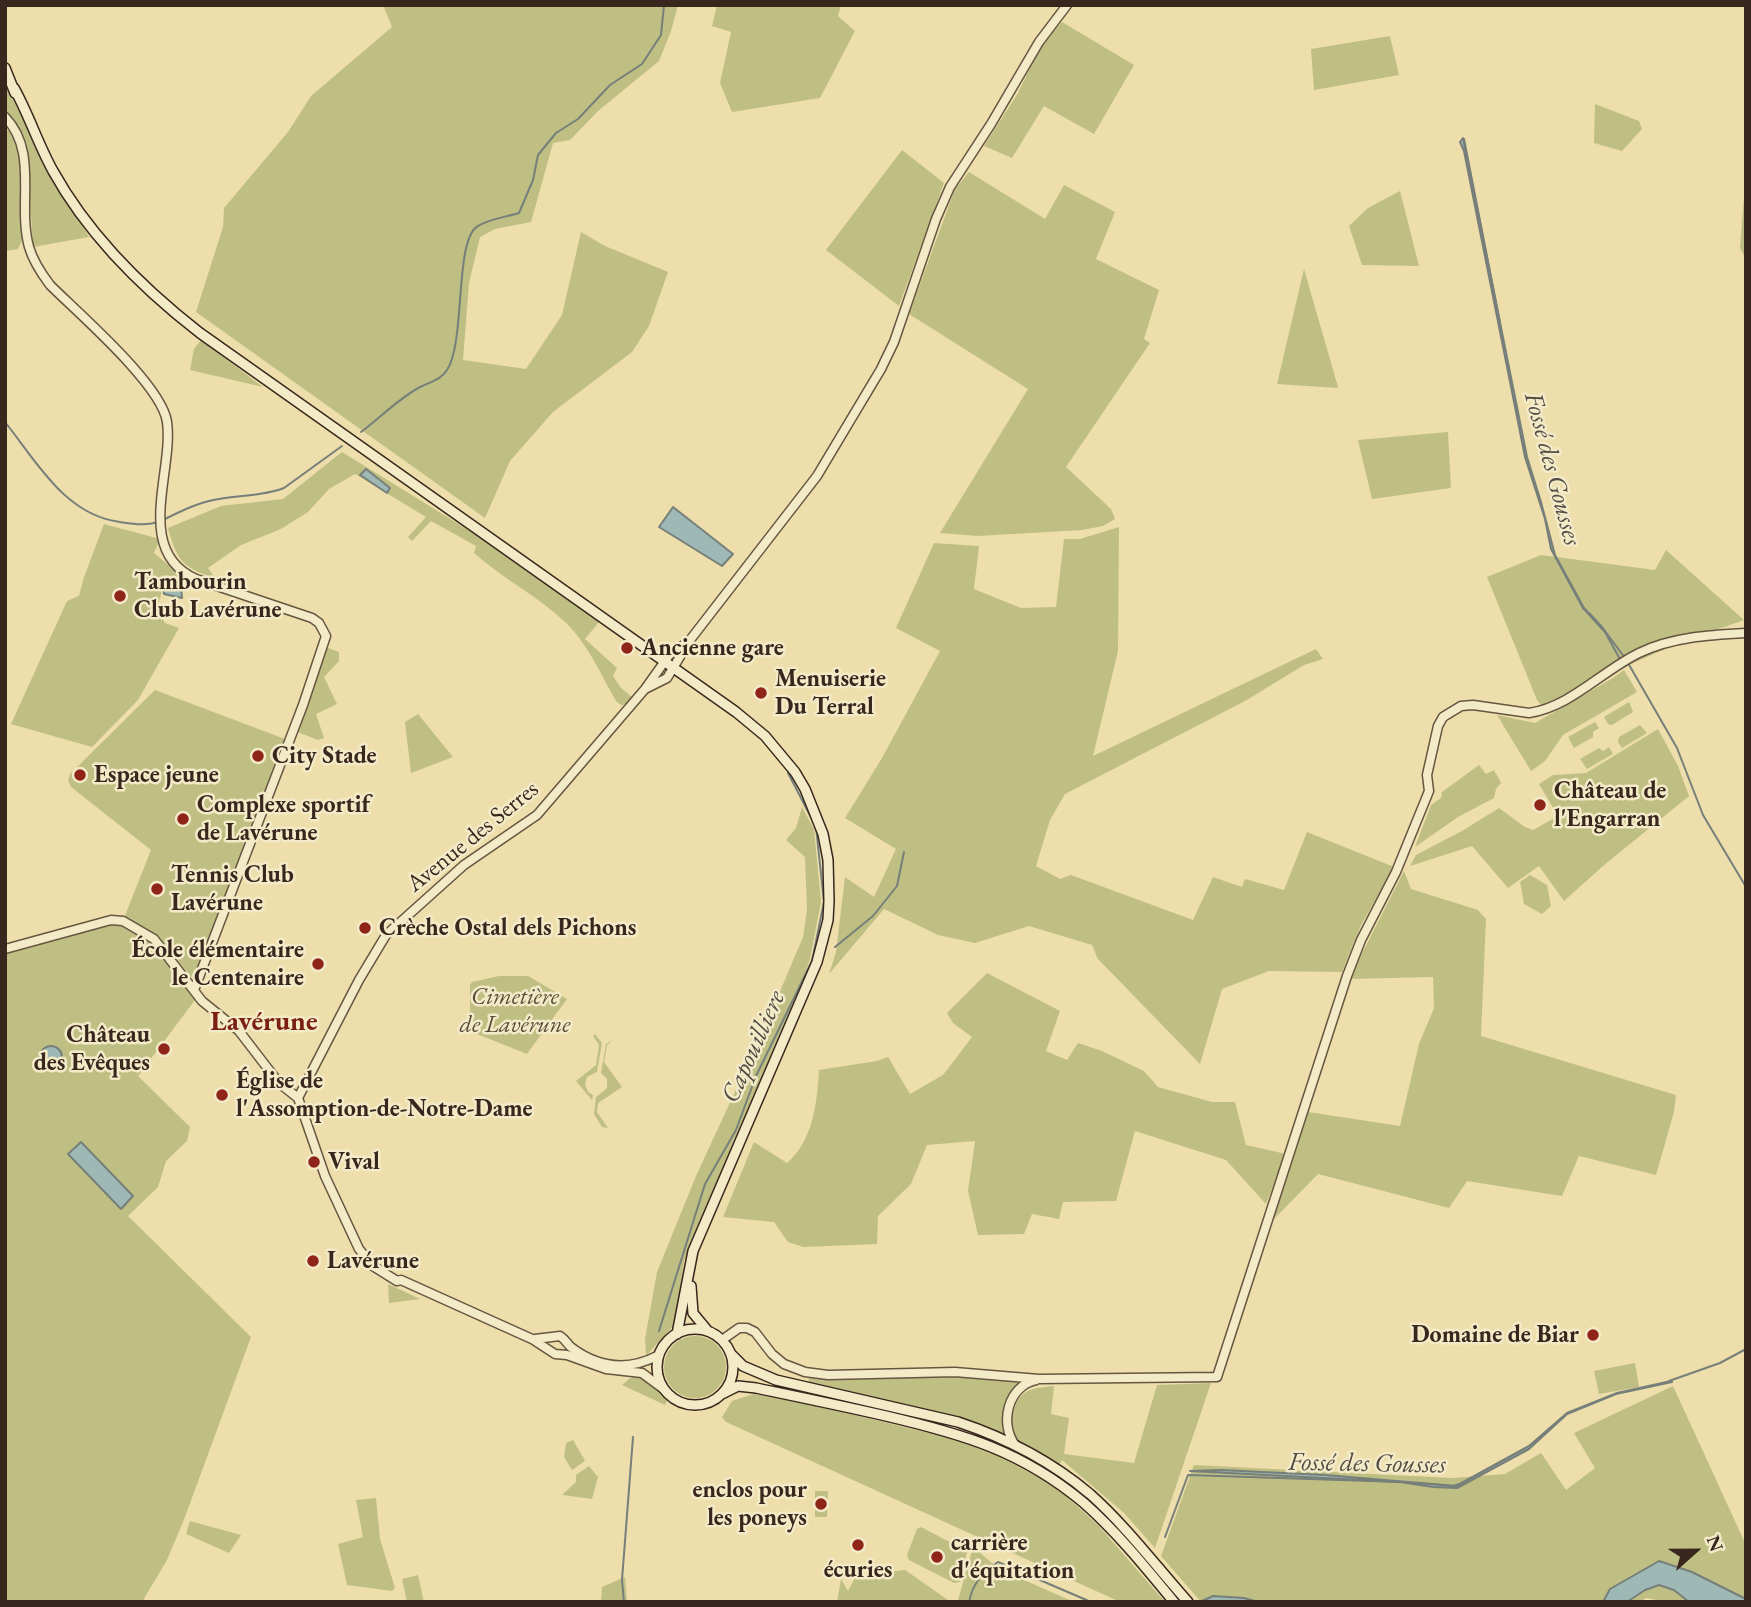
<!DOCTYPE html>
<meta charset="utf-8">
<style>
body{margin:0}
#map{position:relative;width:1751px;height:1607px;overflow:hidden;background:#eddeab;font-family:"EB Garamond",serif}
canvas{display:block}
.frame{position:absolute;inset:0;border:7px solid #39271e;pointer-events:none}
.north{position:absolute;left:1660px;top:1516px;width:70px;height:70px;-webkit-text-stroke:5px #f3eac8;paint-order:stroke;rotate:69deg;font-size:19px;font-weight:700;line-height:28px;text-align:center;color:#39271e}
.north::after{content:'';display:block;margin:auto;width:24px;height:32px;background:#39271e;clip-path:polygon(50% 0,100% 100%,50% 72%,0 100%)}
</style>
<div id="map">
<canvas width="1751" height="1607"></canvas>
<div class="frame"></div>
<div class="north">N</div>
</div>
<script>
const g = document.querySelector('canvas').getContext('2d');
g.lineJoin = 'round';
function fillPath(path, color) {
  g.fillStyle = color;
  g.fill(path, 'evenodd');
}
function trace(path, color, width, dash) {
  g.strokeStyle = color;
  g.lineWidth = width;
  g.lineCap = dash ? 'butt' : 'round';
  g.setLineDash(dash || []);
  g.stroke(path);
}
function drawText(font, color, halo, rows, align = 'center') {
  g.font = font + ' "EB Garamond",serif';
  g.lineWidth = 5;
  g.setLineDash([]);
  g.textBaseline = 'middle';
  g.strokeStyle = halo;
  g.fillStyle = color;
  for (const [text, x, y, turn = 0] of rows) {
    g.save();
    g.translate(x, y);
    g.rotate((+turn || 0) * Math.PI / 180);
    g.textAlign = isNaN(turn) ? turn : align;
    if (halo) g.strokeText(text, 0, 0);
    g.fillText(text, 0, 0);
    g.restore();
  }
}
const green = new Path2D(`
 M383,5H678L671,31L659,61L598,111L570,140L553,143L531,222L495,229L480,237L469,283L463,360L526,369L562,315L581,232L605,246L668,272L649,326L632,352L553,412L510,461L485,518L196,312L223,227L224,208L288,132L311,96L392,27Z
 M717,5H841L838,16L855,31L820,98L732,112L720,83L731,32L712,26Z
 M1062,22L1134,65L1094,134L1044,106L1012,158L984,146L1018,93L1041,45Z
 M1390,36L1399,75L1314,90L1311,49Z
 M5,84L49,171L89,237L33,247L27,148L5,111Z
 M1595,104L1639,121L1642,129L1622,151L1594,143Z
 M5,127L18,142L24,236L18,249L5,251Z
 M902,150L944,183L899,306L826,250Z
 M1746,171V259L1740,248Z
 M969,172L1045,219L1064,185L1115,212L1096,259L1159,290L1144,339L1150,343L1066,467L1111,509L1115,519L1103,526L1082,530L978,536L940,533L1028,389L909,314L955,189Z
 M1400,191L1419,266L1362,265L1349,226L1368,208Z
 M1304,269L1338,387V388L1277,384Z
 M201,340L263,387L190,370L194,349Z
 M1448,432L1451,488L1372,499L1358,440Z
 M342,452L470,531L599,622L585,639L617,668L613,676L621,688L632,697L627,704L621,705L616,701C601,675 588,644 566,623C538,596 503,579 474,553L476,546L431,521L412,541L408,537L426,517L355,474L329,489L308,512L281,529L241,545L208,568L215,578C183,568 177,561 168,528L221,506L283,499Z
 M104,524L160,539L154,553L184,578V583L163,586L156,615L162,617L165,623L179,628L138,700L92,747L11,724L67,601L79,596L84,577Z
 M1119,527L1118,651L1093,756L1316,649L1323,659L1304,665L1245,701L1065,794L1050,820L1036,866L1060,879L1071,875L1193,920L1213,877L1242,887L1245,879L1284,890L1307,832L1394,867L1361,925L1342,972L1269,971L1222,989L1200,1064L1098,959L1092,945L1029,926L975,943L938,935L884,909L829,974L836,952L845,877L874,897L896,849L845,818L882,758L940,651L896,628L934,543L979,546L974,589L1021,608L1056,607L1064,539H1080Z
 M1666,550L1744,620L1671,646L1625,667L1548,714L1537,700L1487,577L1541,555L1655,570Z
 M326,647L339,652V661L324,677L337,704L316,714L324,738L318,740L295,731Z
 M1624,670L1637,692L1563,735L1545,761L1531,771L1497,715L1535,723L1613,678Z
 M155,690L285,739L195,981L156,937L124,918L151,850L71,787L68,780L70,774Z
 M1629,702L1633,712L1612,725L1608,724L1604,717Z
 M418,714L453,757L411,773L405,722Z
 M1595,722L1599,728L1593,732V737L1574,748L1568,737Z
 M1640,725L1647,733L1622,748L1618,742L1619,737Z
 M1658,729L1678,766L1689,796L1603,866L1564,901L1539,866L1508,888L1472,846L1410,866L1416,855L1462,831L1499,808L1525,827L1533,830L1558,816L1539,784L1553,775L1586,773Z
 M1609,747L1613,754L1587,769L1580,759L1599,748L1603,751Z
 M1479,765L1486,774L1494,770L1501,783L1496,789L1494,798L1458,817L1415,847L1431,805L1441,798L1442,792Z
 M802,807L814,829L821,902L810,959L795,1003L684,1261L676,1323L646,1356L645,1339L657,1272L696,1176L765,1027L803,937L807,910L805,857L786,840L796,828Z
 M1404,871L1411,889L1478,910L1486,919L1481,1036L1676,1095L1674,1112L1656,1175L1579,1156L1562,1196L1467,1181L1449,1208L1318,1174L1273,1220L1308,1112L1400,1126L1419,1044L1434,1008L1433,977L1349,979Z
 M1530,875L1547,885L1551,906L1542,914L1524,904L1520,882Z
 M110,924C150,926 172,971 195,1000L138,1076L190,1127L187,1141L166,1161L158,1187L128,1216L251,1337L185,1517L167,1560L142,1602H5V953Z
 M987,973L1060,1011L1046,1051L1067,1060L1078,1043L1102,1051L1144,1071L1158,1087L1212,1102H1235L1246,1145L1286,1154L1266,1204L1226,1160L1135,1131L1116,1201L1063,1202L1059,1219L1032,1214L1024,1234L978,1235L968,1191L975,1141L927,1145L911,1184L878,1216L877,1244L803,1247L788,1242L774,1222L723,1217L754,1142L787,1163C813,1141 817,1103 819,1070L877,1061L888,1057L910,1094L943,1075L972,1037L953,1023L947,1013Z
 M499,976H528L567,999L527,1054L467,1030L470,1014V985L472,982Z
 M595,1034L602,1043L597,1072L587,1077L585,1084L588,1092L593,1095L592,1100L576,1081L596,1065L599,1045L593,1036Z
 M613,1040L607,1045L604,1062L622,1087L598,1103L597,1112L608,1128L602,1127L594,1114L596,1097L607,1088V1079L601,1073L606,1044Z
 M388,1283V1284L420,1299L389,1303Z
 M664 1367a31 31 0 1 1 62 0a31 31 0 1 1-62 0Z
 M1635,1363L1639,1387L1599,1394L1594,1371Z
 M874,1376L982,1377L1018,1383C1007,1404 998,1409 1004,1434L943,1415L808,1384L809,1378Z
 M639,1377L656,1385L668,1399L665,1405L622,1385L630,1378Z
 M1211,1383L1155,1548L1124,1513L1062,1460L1058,1467L1016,1440L1010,1421C1019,1391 1023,1389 1054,1386L1051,1414L1069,1418L1064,1454L1134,1463L1157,1385Z
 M1673,1386L1746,1545V1602H1666L1647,1598L1638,1602H1201L1161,1556L1194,1465L1452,1478L1505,1474L1541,1453L1566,1490L1595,1468L1574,1433Z
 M754,1394L803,1403L963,1441L1004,1459L1054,1485L1099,1526L1165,1602H1120L726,1422L722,1417L732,1401Z
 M573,1440L585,1461L572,1470L564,1457L566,1443Z
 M589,1466L598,1477L592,1499L562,1495L576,1482V1475Z
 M815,1491H828L827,1517H815Z
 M376,1498L380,1539L395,1588L392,1591L347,1585L338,1544L363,1537L356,1500Z
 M190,1521L241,1535L229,1553L186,1534Z
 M921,1527L967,1551L960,1582L954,1583L909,1560L907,1555L917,1529Z
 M973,1547L999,1569L1074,1602H837L841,1579L848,1591L856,1576L905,1570L948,1600H958Z
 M418,1575L424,1602H407L402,1579Z
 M625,1577L627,1602H601L602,1587Z`);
const water = new Path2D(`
 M1463,138L1527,457L1541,502L1555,555L1584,608L1604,630L1621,661L1605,632L1583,608L1551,549L1545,519L1525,457L1464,151L1460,142Z
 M366,469L390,488L387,493L360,475Z
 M673,507L733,554L722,566L659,527Z
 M163,585H181L182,598L164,594Z
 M40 1057a11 11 0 1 1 22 0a11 11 0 1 1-22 0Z
 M81,1142L133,1196L121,1209L68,1154Z
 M1671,1381L1672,1382L1616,1394L1567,1414L1529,1449L1457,1488L1433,1487L1400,1482L1190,1471L1221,1470L1325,1475L1456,1486L1529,1446L1567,1413L1617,1393Z
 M1659,1561L1692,1572L1746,1599V1602H1689L1674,1590L1659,1585L1645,1590L1627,1602H1603L1610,1589Z
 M1213,1596L1244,1598L1258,1602H1200Z`);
const stream = new Path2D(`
 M1464,139L1500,323
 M5,422C37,462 65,515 120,522C134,524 145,526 158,522
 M361,432C381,417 398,399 420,387C430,382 441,380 447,370C466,341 454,239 478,226C489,219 506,217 519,213L533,180L538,155L556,133L578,119L610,85L642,64L661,35L664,5
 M163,520C181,511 199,502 219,499C241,495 264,496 284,488L342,446
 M1589,613L1602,627L1625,658
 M1628,663L1677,748L1703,815L1746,887
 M835,947L873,916L897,886L904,852
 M659,1331L705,1184L736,1130L756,1076L812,961L824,902L816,827L788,773
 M1669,1381L1720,1363L1746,1349
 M1540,1437L1565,1416
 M1417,1483L1453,1486L1463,1483
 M1165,1537L1188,1475L1401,1482
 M624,1602L622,1580L633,1437
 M969,1602C973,1583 982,1573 998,1562L1091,1602`);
const tertiary = new Path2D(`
 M5,117C39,152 17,203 29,247C33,261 41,273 50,285C78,313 162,385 167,422C174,471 133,551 196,579L312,618L319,623L326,636L303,705L194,990
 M645,689L667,678L690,640L817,476L881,369L894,342L936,219L950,187L991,124L1039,42L1067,5
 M5,949L111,920L123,921L154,939L202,1001L239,1031L279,1083L298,1098
 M298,1098L359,980L386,935L464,865L537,815L645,689L670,654L685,644
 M298,1098L325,1176L359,1249L373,1266L397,1281L401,1280L532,1339L555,1354L567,1355L606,1369L642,1373L665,1390
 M535,1339L560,1336C566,1340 567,1344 572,1348C599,1368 629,1371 659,1355
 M722,1340L739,1328H747L755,1332L772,1354L784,1364L805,1372L828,1375L955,1372L1039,1379L1217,1377L1347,976L1361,940L1396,872L1429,791L1427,775L1438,726L1443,717L1461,706L1473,705L1529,713C1570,707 1602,671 1639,653C1672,637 1709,635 1746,633
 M1015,1445C999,1423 1008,1386 1036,1380`);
const secondary = new Path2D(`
 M5,68L15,93
 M14,88C29,115 38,144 53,171C89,236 142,288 200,333L736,712L765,736L795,772L805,789L823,834L828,860L829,901L828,920L817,962L693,1251L677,1334
 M691,1286L693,1313L707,1330
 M657 1367a38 38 0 1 1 76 0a38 38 0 1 1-76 0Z
 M730,1353L743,1366L776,1380L958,1422C1006,1438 1051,1461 1090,1494C1126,1526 1156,1566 1188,1602
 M722,1394L738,1386L756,1388C799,1397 843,1406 886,1416C963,1434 1022,1451 1084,1503C1117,1532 1146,1568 1174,1602`);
const markers = [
 [120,596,7,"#8f2418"],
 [627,648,7,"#8f2418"],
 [761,693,7,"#8f2418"],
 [258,756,7,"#8f2418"],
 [80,775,7,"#8f2418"],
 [1540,805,7,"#8f2418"],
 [183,819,7,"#8f2418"],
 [157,889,7,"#8f2418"],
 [365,928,7,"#8f2418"],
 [318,964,7,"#8f2418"],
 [164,1049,7,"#8f2418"],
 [222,1095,7,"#8f2418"],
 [314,1162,7,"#8f2418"],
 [313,1261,7,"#8f2418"],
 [1593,1335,7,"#8f2418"],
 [821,1504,7,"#8f2418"],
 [858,1545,7,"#8f2418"],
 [937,1557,7,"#8f2418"]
];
const poiNames = [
 ["Tambourin",134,582],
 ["Club Lavérune",134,610],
 ["Ancienne gare",641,648],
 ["Menuiserie",775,679],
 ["Du Terral",775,707],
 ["City Stade",272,756],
 ["Espace jeune",94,775],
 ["Château de",1554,791],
 ["l'Engarran",1554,819],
 ["Complexe sportif",197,805],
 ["de Lavérune",197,833],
 ["Tennis Club",171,875],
 ["Lavérune",171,903],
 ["Crèche Ostal dels Pichons",379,928],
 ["École élémentaire",304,950,"right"],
 ["le Centenaire",304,978,"right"],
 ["Château",150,1035,"right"],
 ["des Evêques",150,1063,"right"],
 ["Église de",236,1081],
 ["l'Assomption-de-Notre-Dame",236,1109],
 ["Vival",328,1162],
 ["Lavérune",327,1261],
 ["Domaine de Biar",1579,1335,"right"],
 ["enclos pour",807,1490,"right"],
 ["les poneys",807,1518,"right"],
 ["carrière",951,1543],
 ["d'équitation",951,1571],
 ["écuries",858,1570,"center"]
];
const streetNames = [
 ["Avenue des Serres",473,837,-39]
];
const parkNames = [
 ["Cimetière",515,997],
 ["de Lavérune",515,1025]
];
const waterNames = [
 ["Fossé des Gousses",1552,469,75],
 ["Capouilliere",754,1047,-66],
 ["Fossé des Gousses",1367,1464,1]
];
const quarterNames = [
 ["Lavérune",264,1022]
];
fillPath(green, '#bfbf84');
fillPath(water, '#9eb9b5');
trace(water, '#767f79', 2);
trace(stream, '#767f79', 2);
trace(tertiary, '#665541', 11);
trace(secondary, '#39271e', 12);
trace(tertiary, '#f3eac8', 8);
trace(secondary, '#f3eac8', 9);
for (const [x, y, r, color] of markers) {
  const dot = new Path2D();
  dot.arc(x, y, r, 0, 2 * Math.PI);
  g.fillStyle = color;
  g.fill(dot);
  trace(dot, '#f3eac8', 2.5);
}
drawText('bold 24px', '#39271e', '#f3eac8', poiNames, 'left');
drawText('24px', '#39271e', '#f3eac8', streetNames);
drawText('italic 24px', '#5a4d38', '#f3eac8', parkNames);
drawText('italic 26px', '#524c44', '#f3eac8', waterNames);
drawText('bold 28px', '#7a1f14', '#f3eac8', quarterNames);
</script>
